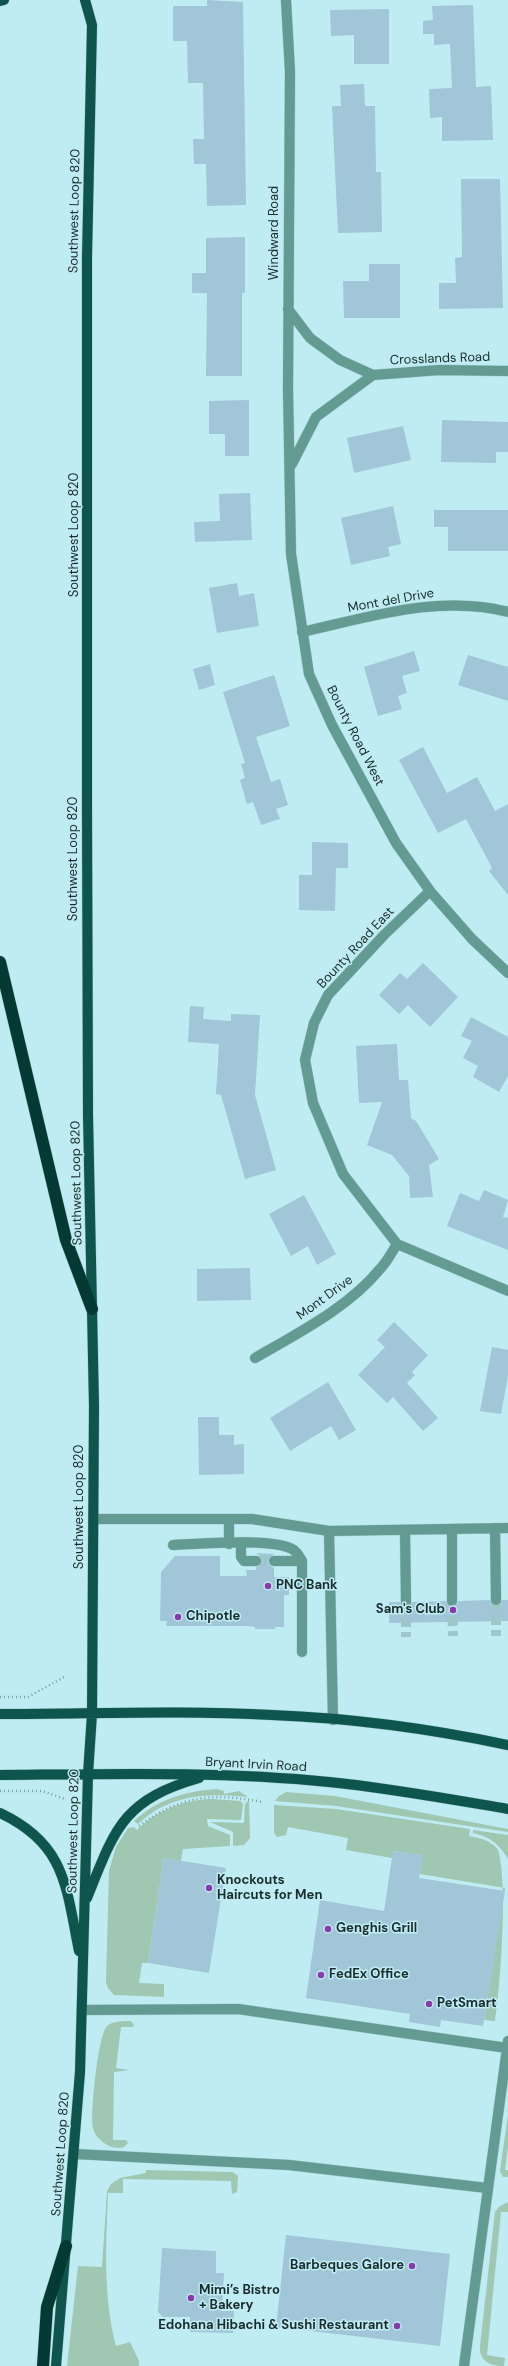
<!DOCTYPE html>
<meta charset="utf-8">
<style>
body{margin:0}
canvas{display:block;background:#bfecf2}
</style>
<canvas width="508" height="2366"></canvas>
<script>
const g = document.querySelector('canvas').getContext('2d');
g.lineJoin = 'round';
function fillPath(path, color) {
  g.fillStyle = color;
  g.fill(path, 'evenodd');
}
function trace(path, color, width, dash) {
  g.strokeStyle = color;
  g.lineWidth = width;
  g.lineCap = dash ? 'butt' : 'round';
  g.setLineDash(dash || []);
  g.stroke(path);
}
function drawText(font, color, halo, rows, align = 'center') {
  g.font = font + ' "DM Sans",sans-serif';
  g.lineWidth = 3;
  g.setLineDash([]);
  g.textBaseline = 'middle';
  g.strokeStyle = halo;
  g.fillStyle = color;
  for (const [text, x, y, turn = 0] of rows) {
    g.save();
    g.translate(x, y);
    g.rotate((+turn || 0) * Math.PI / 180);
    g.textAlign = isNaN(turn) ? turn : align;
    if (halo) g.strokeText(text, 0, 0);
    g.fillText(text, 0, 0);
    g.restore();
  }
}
const green = new Path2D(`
 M217,1789L224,1791V1794L239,1791L248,1797C207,1793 170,1794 138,1824L134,1821C158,1799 186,1791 217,1789Z
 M286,1792L335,1796L508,1829V1832L336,1806L275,1801L279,1796Z
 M212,1799L241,1801L243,1804L241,1820L207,1819L208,1826L230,1835V1846L183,1849L181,1861L164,1858L148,1963H142L139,1983L164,1984V1997L114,1995L108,1988L106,1982L109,1871L116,1847L128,1828L134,1827L137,1830C157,1810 184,1800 212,1799Z
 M249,1800L250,1838L244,1845L233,1846V1832L210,1822L244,1823L245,1804Z
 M274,1805L336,1809L470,1829L469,1836C480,1838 491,1840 498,1850C508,1881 501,1983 495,2021L484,2020L505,1888L420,1874L422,1855L394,1851L392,1858L346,1850L348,1838L288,1827L286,1835L277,1837L274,1833Z
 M473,1830L508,1835V1859C499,1844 491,1837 473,1833Z
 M131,2021L134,2025L133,2027H121L116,2068L130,2070L114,2072L113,2140H126L128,2143L124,2147C111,2151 96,2140 93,2128C90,2114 98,2035 107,2026C113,2021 123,2021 131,2021Z
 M508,2114V2146L505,2170H508V2177H503L500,2171Z
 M146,2170L233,2172L238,2176L237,2192L232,2194L231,2181L123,2179V2193H108C106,2244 103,2296 116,2346L130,2342L139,2361V2366H67L78,2266L102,2267L107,2191L111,2184L120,2178L146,2173Z
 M508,2202V2212H501L487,2355L505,2358L504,2366C490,2366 479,2361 480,2346L495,2212L500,2206Z`);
const building = new Path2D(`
 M207,0L243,2L246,205L207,206L206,164H194L193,139H204L203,83H188L187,41H173V6H207Z
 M473,5L476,87L491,86L493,140L442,141V117L430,118L429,89L452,88L450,44L434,45V34H423V21L433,20L432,6Z
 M389,9V64H354V35L331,36L330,10Z
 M364,84L365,106H375L376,172H381L382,232L338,233L332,106H341L340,85Z
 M461,179H500L503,308L439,309V283H456L455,258L462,257Z
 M245,237V293H242V376H206L207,293H192V273H206V238Z
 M369,264H400V318H344L343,281H369Z
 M249,400V456H225V434H209V401Z
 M442,420L508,422V452H496V463L441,462Z
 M403,426L411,460L354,473L347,438Z
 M250,493L252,540L195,542L194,522L220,521L219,494Z
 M393,506L401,544L388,547L390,556L351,565L341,518Z
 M434,510H508V551H448V527H434Z
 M237,583L239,596L254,593L259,626L217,633L209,588Z
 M414,651L420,671L402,676L407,693L398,696L402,709L378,716L364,667Z
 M468,655L508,667V701L458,685Z
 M210,664L215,685L199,690L193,669Z
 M274,675L290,726L256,737L271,782L280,779L288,805L276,809L280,819L261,825L253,802L247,804L240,780L245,778L241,764L245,763L223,692Z
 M423,747L447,793L477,777L495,811L508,804V895L489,871L492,868L466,819L438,833L399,760Z
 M312,842L348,843V868H336L335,911L299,910V875H312Z
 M423,963L458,997L430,1027L408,1005L399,1014L379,995L400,973L407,979Z
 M190,1006L204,1007L203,1019L231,1021V1014L260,1015L255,1095L276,1170L245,1179L221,1095L216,1094L219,1044L188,1042Z
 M471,1017L508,1037V1076L499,1092L473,1077L478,1066L463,1058L472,1041L461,1036Z
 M397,1044L399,1080H408L411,1118L416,1121L439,1159L429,1165L433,1197L410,1198L409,1176L392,1155L367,1145L382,1102L359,1103L356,1046Z
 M484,1190L508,1200L503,1217L508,1218V1250L447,1226L460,1193L479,1201Z
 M304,1195L336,1254L317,1265L308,1246L291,1256L269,1214Z
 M250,1268L251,1300L197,1301V1269Z
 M394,1322L428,1355L412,1372L415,1375L407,1383L438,1418L423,1431L393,1397L387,1403L358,1375L385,1347L377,1340Z
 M492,1347L508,1350V1376L501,1414L480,1411Z
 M328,1382L356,1430L339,1440L331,1426L290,1451L270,1418Z
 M198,1417H219V1435H234V1445L244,1444V1474L199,1475Z
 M256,1553L274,1554L268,1561L269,1565L274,1568V1577H289V1595H284V1627H275V1629H255V1627L247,1626H166L167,1621H160L161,1572L175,1556H220V1576H247L246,1570H256V1567L262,1564V1558Z
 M490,1600L493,1605L496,1606L502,1600H508V1621L389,1623V1602H400L403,1607L406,1608L411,1605L412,1602L446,1601L448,1606L452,1607L457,1605L458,1601Z
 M393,1851L423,1855L419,1878L505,1891L483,2026L441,2020L440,2027L409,2022L410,2014L306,1998L320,1900L384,1911Z
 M164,1858L226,1868L209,1973L148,1963Z
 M286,2235L450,2254L440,2346L276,2327Z
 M162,2248L216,2251V2273H224L222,2311H234L233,2333L190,2332V2317H163L158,2312Z`);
const minorTunnel = new Path2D(`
 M256,1561H274
 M496,1600V1636
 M452,1601L453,1636
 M406,1602V1637`);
const path = new Path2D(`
 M0,1697H28L66,1676
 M0,1791H42L65,1799
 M139,1826C180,1796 212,1792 262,1802`);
const minor = new Path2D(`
 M286,0L290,72L288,389L291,554L309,674L332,725L396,843L430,891L472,939L508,973
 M288,309L310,338L340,360L373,375L439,370L508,371
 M292,464L316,417L373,375
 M302,632C370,617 439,594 508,612
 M430,891L385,934L328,995L314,1023L305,1060L313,1103L343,1174L397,1244L508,1291
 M255,1358C298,1333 348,1308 380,1269C387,1262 392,1252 397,1244
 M94,1519H252L329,1531L508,1528
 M229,1519V1544
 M495,1528L496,1600
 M452,1529V1601
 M405,1530L406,1602
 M329,1531L333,1720
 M241,1544V1557L244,1561H256
 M173,1545C202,1544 264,1538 290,1548C296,1550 299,1556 302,1561V1652
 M274,1561H302
 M82,2010L238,2009L507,2048
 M75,2154L289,2165L487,2188
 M464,2366L508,2041`);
const major = new Path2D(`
 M0,1L4,0
 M0,1714C90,1714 181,1710 272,1715C349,1718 432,1729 508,1745
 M0,1775C109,1774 220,1771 329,1782C389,1788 449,1799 508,1809
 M0,1813C66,1844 66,1887 79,1951
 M87,1898C115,1829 122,1800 199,1778
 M56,2366L80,2072L88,1774L92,1714L94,1406L88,1115L87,809V257L92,25L85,0`);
const highway = new Path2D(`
 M0,962L66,1240L92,1309
 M43,2366L47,2307L66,2246`);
const markers = [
 [268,1586,4,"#8a3aaa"],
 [453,1610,4,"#8a3aaa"],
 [178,1617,4,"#8a3aaa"],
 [209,1888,4,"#8a3aaa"],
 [328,1929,4,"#8a3aaa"],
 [321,1975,4,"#8a3aaa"],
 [429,2004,4,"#8a3aaa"],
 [412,2266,4,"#8a3aaa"],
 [191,2298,4,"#8a3aaa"],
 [397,2326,4,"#8a3aaa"]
];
const streetNames = [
 ["Southwest Loop 820",75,211,-89],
 ["Windward Road",275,233,-90],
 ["Crosslands Road",440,359,-2],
 ["Southwest Loop 820",75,535,-90],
 ["Mont del Drive",391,601,-10],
 ["Bounty Road West",355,736,63],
 ["Southwest Loop 820",74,859,-90],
 ["Bounty Road East",356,948,-47],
 ["Southwest Loop 820",77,1183,-91],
 ["Mont Drive",325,1298,-36],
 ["Southwest Loop 820",80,1507,-90],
 ["Bryant Irvin Road",256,1765,3],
 ["Southwest Loop 820",74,1831,-89],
 ["Southwest Loop 820",61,2154,-86]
];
const poiNames = [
 ["PNC Bank",276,1586],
 ["Sam's Club",445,1610,"right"],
 ["Chipotle",186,1617],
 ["Knockouts",217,1881],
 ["Haircuts for Men",217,1896],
 ["Genghis Grill",336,1929],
 ["FedEx Office",329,1975],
 ["PetSmart",437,2004],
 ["Barbeques Galore",404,2266,"right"],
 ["Mimi’s Bistro",199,2291],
 ["+ Bakery",199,2306],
 ["Edohana Hibachi & Sushi Restaurant",389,2326,"right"]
];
fillPath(green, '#9fc7b1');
fillPath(building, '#a0c6d7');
trace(minorTunnel, '#9ec6cb', 10, [10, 5]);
trace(minor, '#a1c9cf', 11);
trace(major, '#a1c9cf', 11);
trace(highway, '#a1c9cf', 13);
trace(path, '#7c9da2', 2.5, [1, 3]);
trace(minor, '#639a91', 10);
trace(major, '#0d554d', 10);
trace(highway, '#053a34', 12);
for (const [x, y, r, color] of markers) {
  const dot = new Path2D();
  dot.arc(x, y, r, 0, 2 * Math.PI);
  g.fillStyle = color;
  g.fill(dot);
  trace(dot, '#bfecf2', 1.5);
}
drawText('13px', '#1a2c2e', '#bfecf2', streetNames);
drawText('bold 13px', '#1a2c2e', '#bfecf2', poiNames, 'left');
</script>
